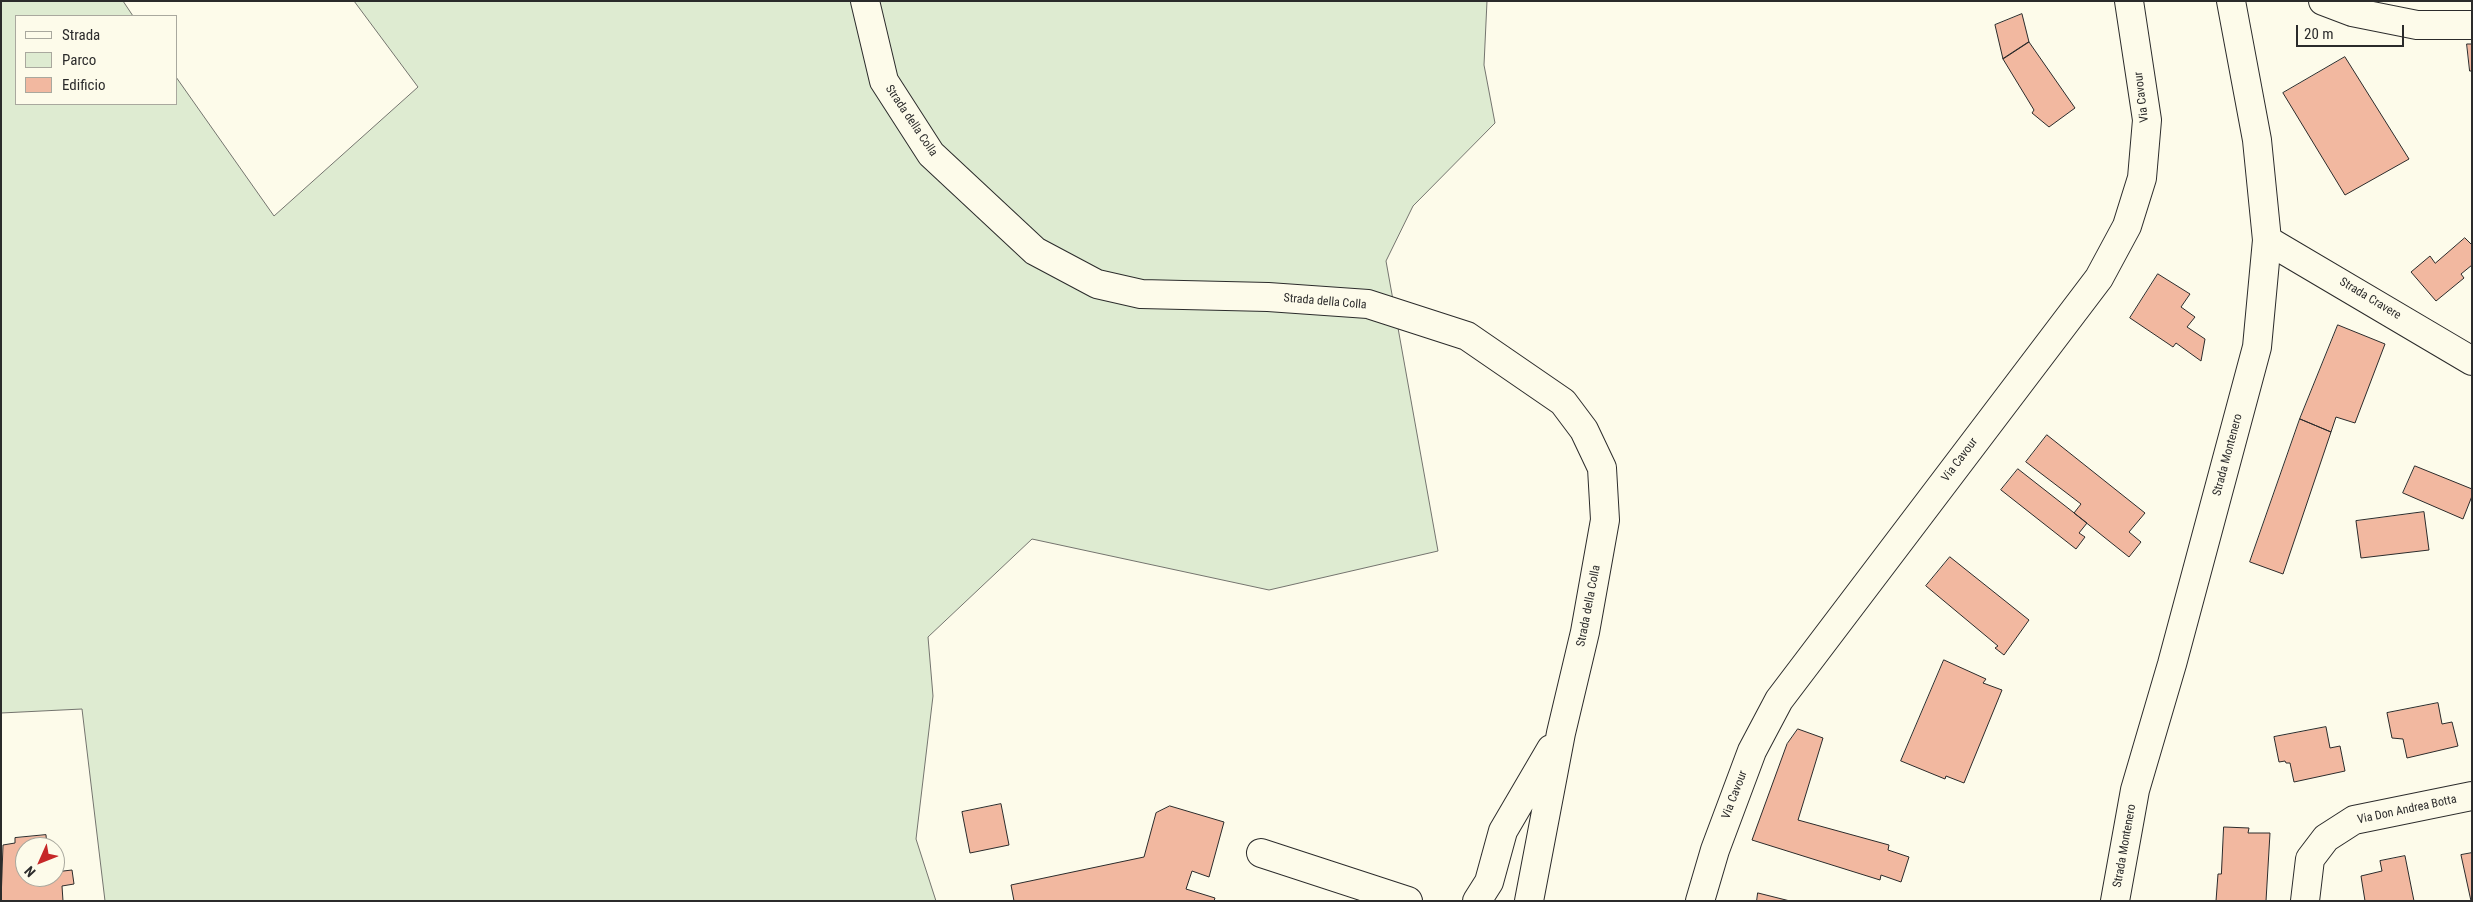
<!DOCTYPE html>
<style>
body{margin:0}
#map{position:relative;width:2473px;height:902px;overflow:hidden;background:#fdfbea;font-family:"Roboto Condensed",sans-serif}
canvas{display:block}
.frame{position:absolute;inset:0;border:2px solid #2b2b2b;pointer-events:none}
.legend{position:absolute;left:15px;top:15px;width:162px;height:90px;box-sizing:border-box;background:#fdfbea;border:1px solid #a9a89e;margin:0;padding:6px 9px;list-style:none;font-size:15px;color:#2b2b2b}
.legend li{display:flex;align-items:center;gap:10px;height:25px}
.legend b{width:25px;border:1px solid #a9a89e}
.north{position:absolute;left:15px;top:837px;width:50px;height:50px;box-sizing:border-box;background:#fdfbea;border:1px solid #a9a89e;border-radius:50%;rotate:226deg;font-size:14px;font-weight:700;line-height:20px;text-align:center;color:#2b2b2b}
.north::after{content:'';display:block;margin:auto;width:18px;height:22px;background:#c62828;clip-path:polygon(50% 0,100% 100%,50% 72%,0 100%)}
.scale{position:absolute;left:2296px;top:25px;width:108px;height:22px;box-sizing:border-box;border:2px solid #2b2b2b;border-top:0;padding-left:6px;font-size:15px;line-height:18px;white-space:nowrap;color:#2b2b2b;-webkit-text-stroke:4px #fdfbea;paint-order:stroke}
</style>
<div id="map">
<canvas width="2473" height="902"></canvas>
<div class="frame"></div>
<ul class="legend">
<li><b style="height:6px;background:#fdfbea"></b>Strada</li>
<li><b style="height:14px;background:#deebd1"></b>Parco</li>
<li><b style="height:14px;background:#f2b8a0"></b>Edificio</li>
</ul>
<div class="north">N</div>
<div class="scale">20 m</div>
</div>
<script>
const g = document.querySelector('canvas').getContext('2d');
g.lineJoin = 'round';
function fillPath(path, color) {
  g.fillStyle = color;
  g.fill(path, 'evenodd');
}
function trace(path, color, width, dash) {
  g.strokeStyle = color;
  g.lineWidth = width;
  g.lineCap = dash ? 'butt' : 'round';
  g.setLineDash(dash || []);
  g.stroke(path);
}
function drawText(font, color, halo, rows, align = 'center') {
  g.font = font + ' "Roboto Condensed",sans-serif';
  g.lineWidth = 4;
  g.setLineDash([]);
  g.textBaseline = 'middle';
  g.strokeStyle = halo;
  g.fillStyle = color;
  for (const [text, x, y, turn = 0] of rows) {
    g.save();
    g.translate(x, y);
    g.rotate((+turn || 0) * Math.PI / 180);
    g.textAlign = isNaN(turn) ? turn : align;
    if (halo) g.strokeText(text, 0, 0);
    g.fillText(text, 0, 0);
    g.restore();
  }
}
const green = new Path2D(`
 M1,1H123L133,16H16V104H176V77L274,216L418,87L354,1H1487L1484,65L1495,123L1413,206L1386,261L1438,551L1269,590L1032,539L928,637L933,696L916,839L936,901H105L82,709L1,713Z`);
const building = new Path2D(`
 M2022,14L2029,42L2003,59L1995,25Z
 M2029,42L2075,108L2049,127L2032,113L2034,110L2003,59Z
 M2467,44H2472V71H2470Z
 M2345,57L2409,159L2345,195L2283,93Z
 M2465,238L2472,245V265L2461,274L2464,278L2436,301L2411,272L2430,256L2435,263Z
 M2158,274L2190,294L2181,307L2195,317L2187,327L2205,339L2201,361L2176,343L2173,347L2130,318Z
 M2338,325L2385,344L2355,423L2336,417L2331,432L2300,419Z
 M2300,419L2331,432L2283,574L2250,562Z
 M2047,435L2145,513L2129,532L2141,542L2129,557L2074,513L2081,504L2026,462Z
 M2415,466L2472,489V496L2463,519L2403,493Z
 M2018,469L2087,523L2079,533L2085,537L2076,549L2001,490Z
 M2424,512L2429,550L2361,558L2356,521Z
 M1950,557L2029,620L2004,655L1995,648L1998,646L1926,586Z
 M1944,660L1986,679L1983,683L2002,690L1964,783L1946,776L1945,779L1901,761Z
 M2438,703L2442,724L2452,722L2458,746L2407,758L2403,739L2392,738L2387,713Z
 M2326,727L2330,748L2340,746L2345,771L2294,782L2290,763H2286L2285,761L2279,762L2274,737Z
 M1798,729L1823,738L1798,820L1889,845L1888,850L1909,857L1901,882L1881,875L1880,880L1752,840L1787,744Z
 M1001,804L1009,845L970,853L962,812Z
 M1170,806L1224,822L1209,877L1192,871L1186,889L1215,898L1214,901H1014L1011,885L1144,857L1156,813Z
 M2224,827L2249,828L2248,833H2270L2266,901H2216L2218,874H2221Z
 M46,835L47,847H25V877H55V872L72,870L74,884L62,886L63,901H1L3,845L15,843V838Z
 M2472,853V901H2471L2461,855Z
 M2405,856L2414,901H2365L2361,876L2382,871L2380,861Z
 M1758,893L1790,901H1757Z`);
const minor = new Path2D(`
 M865,1L884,81L931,154L1035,251L1097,284L1141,294L1268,297L1368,304L1467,336L1563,402L1584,430L1602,468L1605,520L1585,632L1561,733L1529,901
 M2323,1L2352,12L2417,25H2472
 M2267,240L2472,361
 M1261,853L1408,901
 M1477,901L1489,882L1503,831L1551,749
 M1700,901L1715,850L1752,751L1779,700L2099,278L2127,226L2142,178L2147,120L2129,1
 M2305,901L2310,859L2326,838L2354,820L2472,796`);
const major = new Path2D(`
 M2115,901L2135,790L2172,664L2257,347L2267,240L2257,140L2231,1`);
const streetNames = [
 ["Via Cavour",2142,97,-97],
 ["Strada della Colla",911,121,56],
 ["Strada Cravere",2370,299,31],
 ["Strada della Colla",1325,302,5],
 ["Strada Montenero",2228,455,-75],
 ["Via Cavour",1960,460,-53],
 ["Strada della Colla",1589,606,-79],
 ["Via Cavour",1735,795,-69],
 ["Via Don Andrea Botta",2407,810,-12],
 ["Strada Montenero",2125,846,-80]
];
fillPath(green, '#deebd1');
trace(green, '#74746e', 1);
fillPath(building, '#f2b8a0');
trace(building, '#2b2b2b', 1);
trace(minor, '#2b2b2b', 30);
trace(major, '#2b2b2b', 30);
trace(minor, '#fdfbea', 28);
trace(major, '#fdfbea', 28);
drawText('12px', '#2b2b2b', '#fdfbea', streetNames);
</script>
